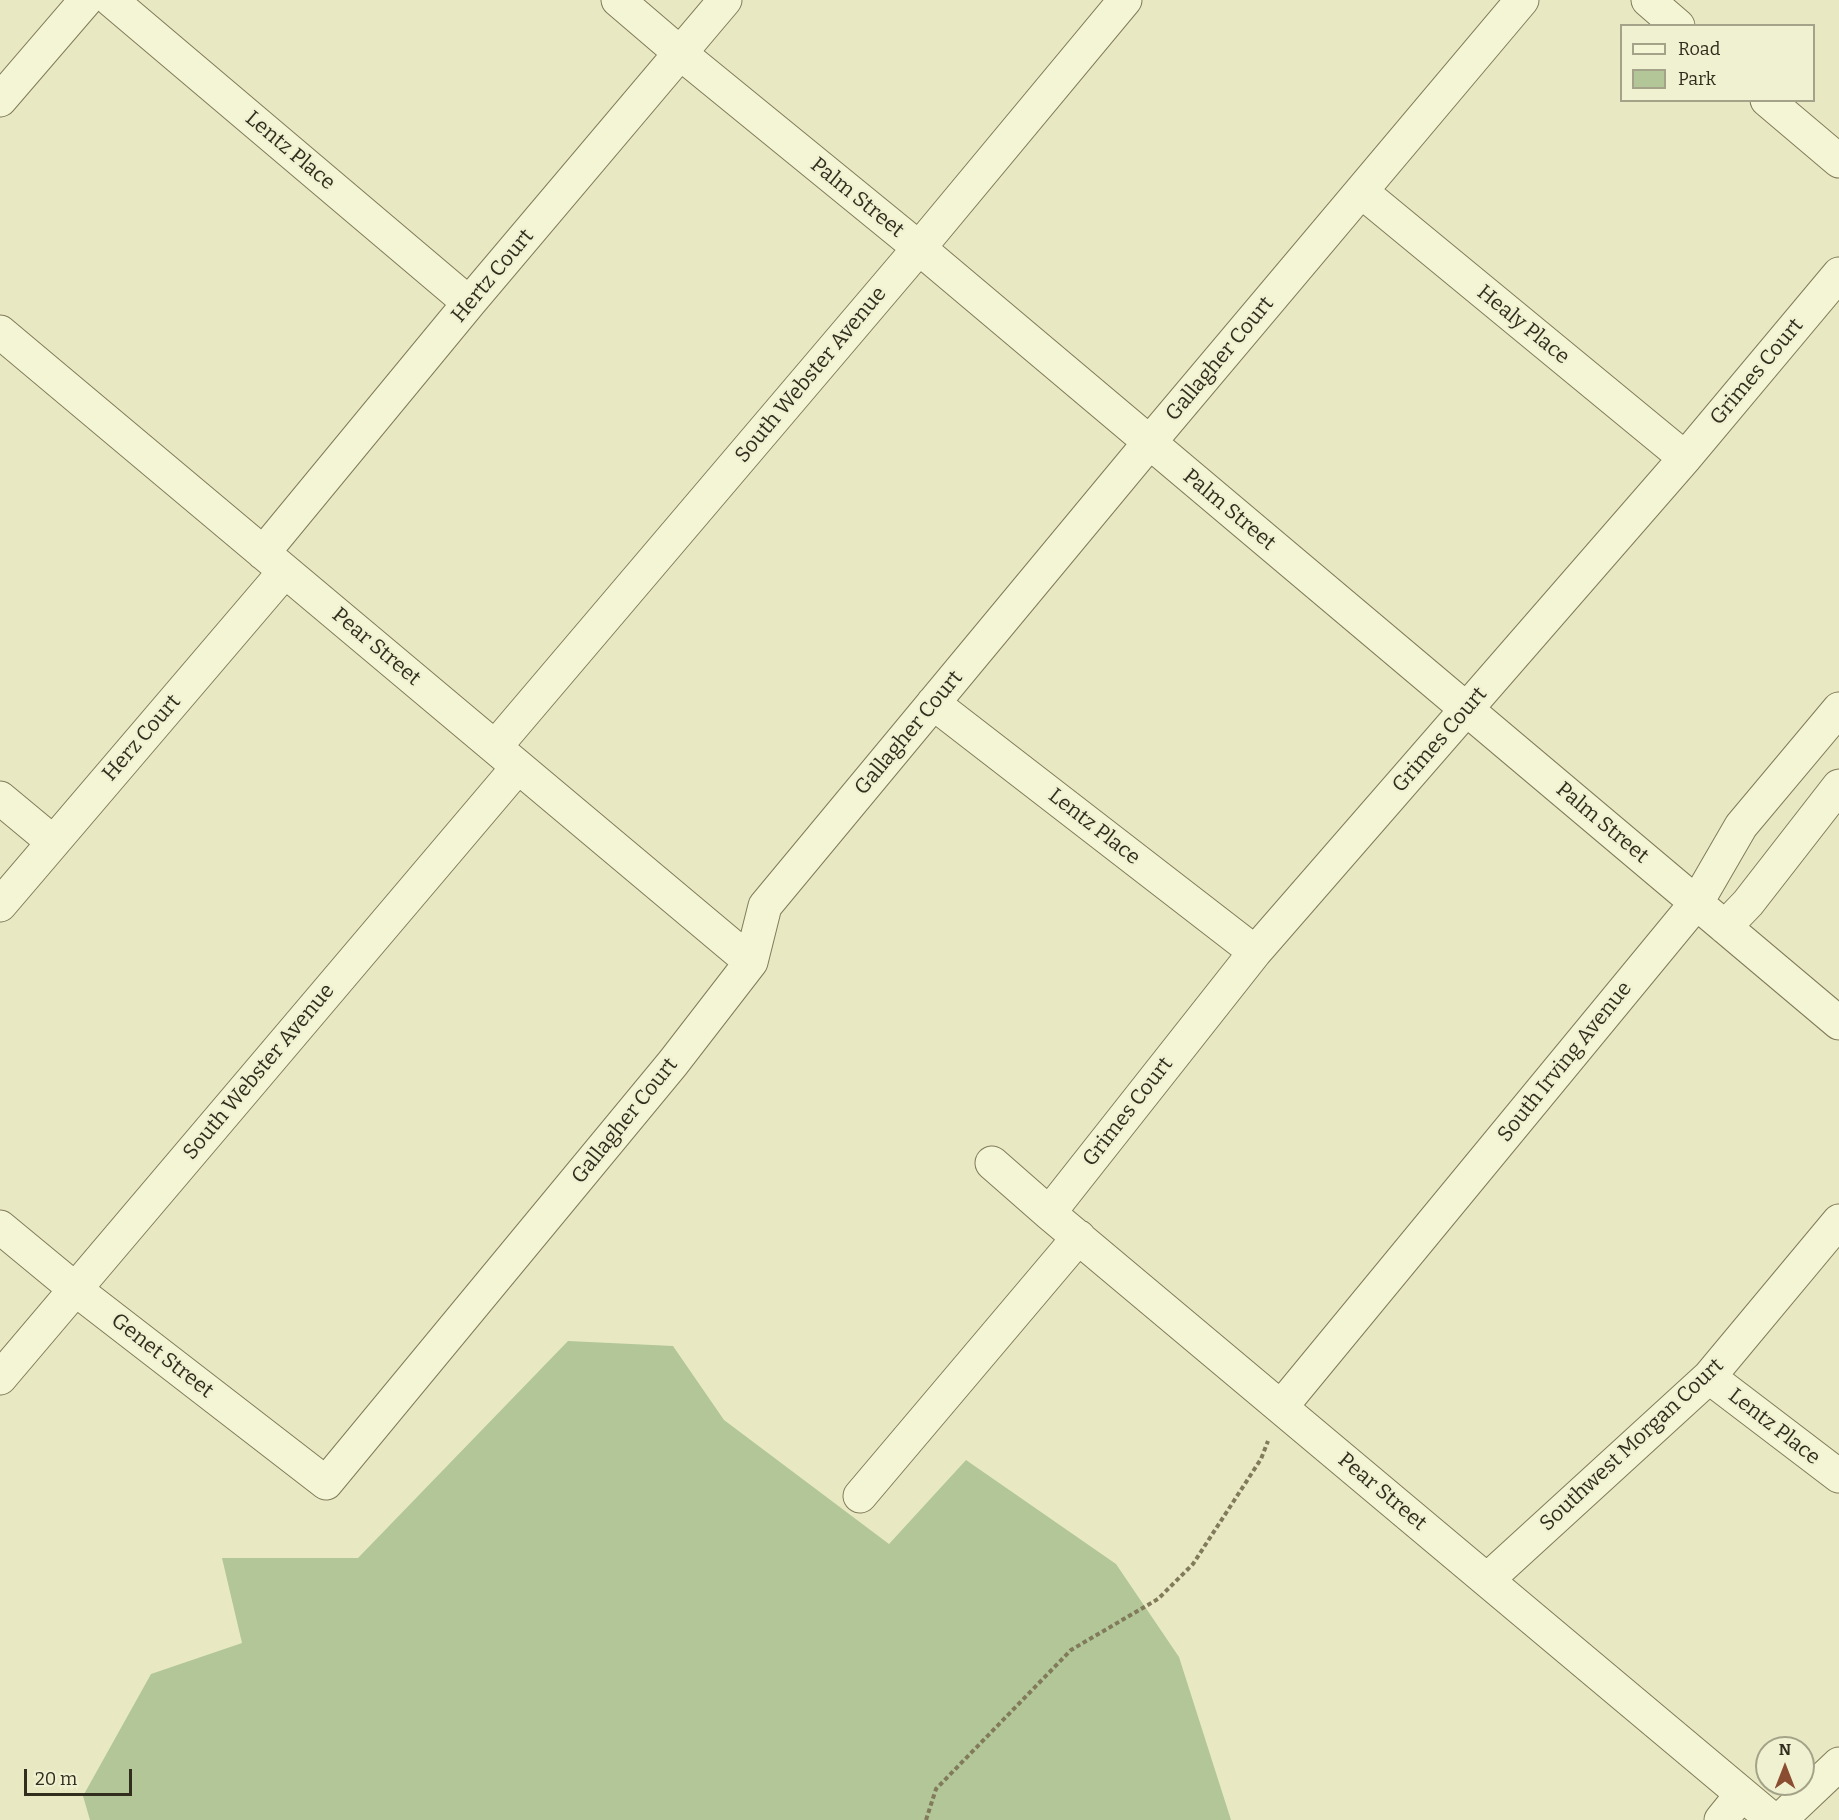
<!DOCTYPE html>
<style>
body{margin:0}
#map{position:relative;width:1839px;height:1820px;overflow:hidden;background:#e8e9c2;font-family:Bitter,serif}
canvas{display:block}
.legend{position:absolute;left:1620px;top:24px;width:195px;height:78px;box-sizing:border-box;background:#f0f1d1;border:2px solid #a4a389;margin:0;padding:8px 10px;list-style:none;font-size:18px;color:#322e1e}
.legend li{display:flex;align-items:center;gap:12px;height:30px}
.legend b{width:30px;border:2px solid #a4a389}
.north{position:absolute;left:1755px;top:1736px;width:60px;height:60px;box-sizing:border-box;background:#f0f1d1;border:2px solid #a4a389;border-radius:50%;rotate:0deg;font-size:16px;font-weight:700;line-height:24px;text-align:center;color:#322e1e}
.north::after{content:'';display:block;margin:auto;width:21px;height:27px;background:#8a4d31;clip-path:polygon(50% 0,100% 100%,50% 72%,0 100%)}
.scale{position:absolute;left:24px;top:1769px;width:108px;height:27px;box-sizing:border-box;border:3px solid #322e1e;border-top:0;padding-left:8px;font-size:18px;line-height:21px;white-space:nowrap;color:#322e1e;-webkit-text-stroke:4px #f0f1d1;paint-order:stroke}
</style>
<div id="map">
<canvas width="1839" height="1820"></canvas>
<ul class="legend">
<li><b style="height:8px;background:#f4f5d4"></b>Road</li>
<li><b style="height:16px;background:#b2c698"></b>Park</li>
</ul>
<div class="north">N</div>
<div class="scale">20 m</div>
</div>
<script>
const g = document.querySelector('canvas').getContext('2d');
g.lineJoin = 'round';
function fillPath(path, color) {
  g.fillStyle = color;
  g.fill(path, 'evenodd');
}
function trace(path, color, width, dash) {
  g.strokeStyle = color;
  g.lineWidth = width;
  g.lineCap = dash ? 'butt' : 'round';
  g.setLineDash(dash || []);
  g.stroke(path);
}
function drawText(font, color, halo, rows, align = 'center') {
  g.font = font + ' Bitter,serif';
  g.lineWidth = 4.5;
  g.setLineDash([]);
  g.textBaseline = 'middle';
  g.strokeStyle = halo;
  g.fillStyle = color;
  for (const [text, x, y, turn = 0] of rows) {
    g.save();
    g.translate(x, y);
    g.rotate((+turn || 0) * Math.PI / 180);
    g.textAlign = isNaN(turn) ? turn : align;
    if (halo) g.strokeText(text, 0, 0);
    g.fillText(text, 0, 0);
    g.restore();
  }
}
const green = new Path2D(`
 M568,1341L673,1346L724,1420L889,1544L966,1460L1116,1564L1179,1657L1231,1820H90L83,1796L151,1674L242,1643L222,1558H358Z`);
const path = new Path2D(`
 M926,1820L936,1789L1071,1650L1158,1599L1193,1564L1261,1459L1268,1441`);
const minor = new Path2D(`
 M111,0L469,303
 M618,0L680,53L919,248L1839,1023
 M1648,0L1678,26
 M0,100L86,0
 M1767,100L1839,161
 M1362,192L1685,458
 M0,332L751,962
 M263,553L469,303L725,0
 M933,703L1255,952
 M495,747L919,248L1125,0
 M0,798L53,842
 M0,905L285,571
 M1725,927L1748,903L1839,786
 M992,1163L1049,1213L1773,1820
 M1049,1213L1255,952L1685,458L1839,274
 M0,1227L75,1289L326,1483L673,1063L751,962L765,906L1149,443L1522,0
 M1709,1377L1839,1476
 M0,1378L518,767
 M1281,1407L1697,902L1741,826L1839,709
 M860,1496L1079,1237
 M1487,1580L1709,1377L1839,1221
 M1721,1820L1742,1794
 M1780,1820L1839,1764`);
const streetNames = [
 ["Lentz Place",290,151,40],
 ["Palm Street",857,198,39],
 ["Hertz Court",493,276,-50],
 ["Healy Place",1523,325,39],
 ["Gallagher Court",1220,359,-50],
 ["Grimes Court",1757,372,-50],
 ["South Webster Avenue",811,375,-50],
 ["Palm Street",1229,510,40],
 ["Pear Street",376,647,40],
 ["Gallagher Court",909,733,-50],
 ["Herz Court",142,738,-49],
 ["Grimes Court",1440,740,-49],
 ["Palm Street",1602,823,40],
 ["Lentz Place",1094,827,38],
 ["South Irving Avenue",1565,1062,-51],
 ["South Webster Avenue",259,1072,-50],
 ["Grimes Court",1128,1112,-52],
 ["Gallagher Court",625,1121,-51],
 ["Genet Street",162,1356,38],
 ["Lentz Place",1774,1427,38],
 ["Southwest Morgan Court",1632,1445,-43],
 ["Pear Street",1382,1492,40]
];
fillPath(green, '#b2c698');
trace(minor, '#817b5b', 35);
trace(path, '#817b5b', 4, [4.5, 3]);
trace(minor, '#f4f5d4', 33);
drawText('21px', '#322e1e', '#f0f1d1', streetNames);
</script>
